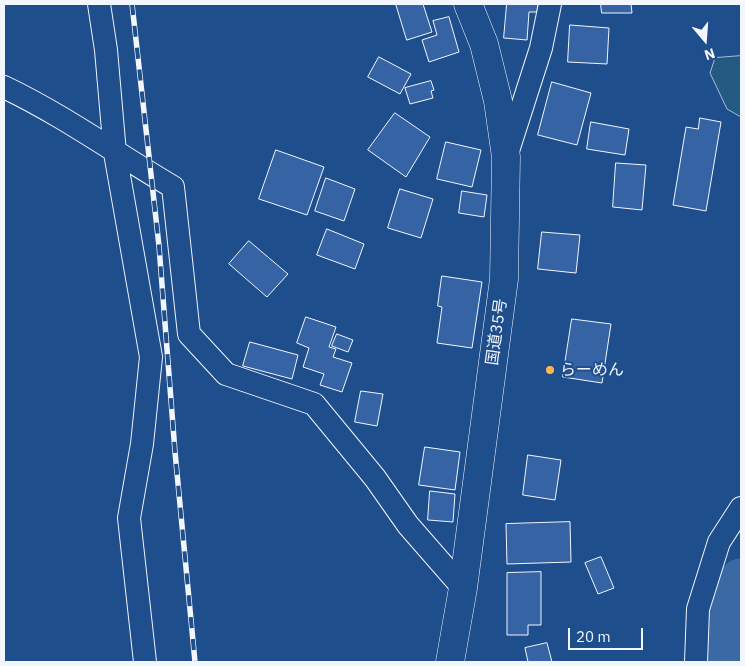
<!DOCTYPE html>
<meta charset="utf-8">
<style>
body{margin:0}
#map{position:relative;width:745px;height:666px;overflow:hidden;background:#1f4e8c;font-family:"IBM Plex Sans",sans-serif}
canvas{display:block}
.frame{position:absolute;inset:0;border:5px solid #f2f6ff;pointer-events:none}
.north{position:absolute;left:680px;top:15px;width:50px;height:50px;-webkit-text-stroke:4px #1f4e8c;paint-order:stroke;rotate:162deg;font-size:14px;font-weight:700;line-height:20px;text-align:center;color:#f2f6ff}
.north::after{content:'';display:block;margin:auto;width:18px;height:22px;background:#f2f6ff;clip-path:polygon(50% 0,100% 100%,50% 72%,0 100%)}
.scale{position:absolute;left:568px;top:628px;width:75px;height:22px;box-sizing:border-box;border:2px solid #f2f6ff;border-top:0;padding-left:6px;font-size:15px;line-height:18px;white-space:nowrap;color:#f2f6ff;-webkit-text-stroke:4px #1f4e8c;paint-order:stroke}
</style>
<div id="map">
<canvas width="745" height="666"></canvas>
<div class="frame"></div>
<div class="north">N</div>
<div class="scale">20 m</div>
</div>
<script>
const g = document.querySelector('canvas').getContext('2d');
g.lineJoin = 'round';
function fillPath(path, color) {
  g.fillStyle = color;
  g.fill(path, 'evenodd');
}
function trace(path, color, width, dash) {
  g.strokeStyle = color;
  g.lineWidth = width;
  g.lineCap = dash ? 'butt' : 'round';
  g.setLineDash(dash || []);
  g.stroke(path);
}
function drawText(font, color, halo, rows, align = 'center') {
  g.font = font + ' "IBM Plex Sans","Noto Sans JP",sans-serif';
  g.lineWidth = 4;
  g.setLineDash([]);
  g.textBaseline = 'middle';
  g.strokeStyle = halo;
  g.fillStyle = color;
  for (const [text, x, y, turn = 0] of rows) {
    g.save();
    g.translate(x, y);
    g.rotate((+turn || 0) * Math.PI / 180);
    g.textAlign = isNaN(turn) ? turn : align;
    if (halo) g.strokeText(text, 0, 0);
    g.fillText(text, 0, 0);
    g.restore();
  }
}
const green = new Path2D(`
 M741,56V117L727,109L710,73L715,58Z`);
const river = new Path2D(`
 M717,662L722,626L729,602L741,581`);
const building = new Path2D(`
 M396,4H423L432,32L407,40Z
 M507,4H538L537,12H529L527,40L504,38Z
 M601,4H631L632,13H602Z
 M449,17L459,52L429,62L422,40L437,35L433,21Z
 M570,25L609,28L607,64L568,62Z
 M379,57L411,74L400,94L368,77Z
 M431,81L434,90L431,91L433,98L410,104L405,88Z
 M552,82L591,93L577,145L538,135Z
 M395,113L430,137L406,177L368,150Z
 M700,118L721,122L706,211L673,205L686,127L698,129Z
 M591,122L629,129L625,155L587,149Z
 M446,142L481,150L472,187L437,179Z
 M276,150L324,167L307,215L259,199Z
 M616,163L646,165L642,210L613,207Z
 M326,178L355,189L344,221L315,211Z
 M400,189L433,199L421,238L388,228Z
 M462,191L487,195L484,217L459,213Z
 M327,229L364,244L355,269L317,255Z
 M542,232L580,235L576,273L538,269Z
 M249,241L288,274L267,297L229,264Z
 M442,276L482,282L472,348L437,343L442,307L438,306Z
 M306,317L336,327L329,347L336,349L333,357L352,363L342,392L320,385L324,374L303,367L309,348L297,343Z
 M572,319L611,324L602,383L563,377Z
 M337,334L353,340L348,352L332,346Z
 M250,342L298,355L292,379L243,366Z
 M361,391L383,394L377,426L355,422Z
 M425,447L460,452L455,490L419,485Z
 M528,455L561,460L555,500L523,495Z
 M430,491L455,494L453,522L428,520Z
 M570,522L571,562L507,564L506,524Z
 M601,557L614,588L598,594L585,563Z
 M541,572V625H528V635H507V573Z
 M547,643L552,662H528L525,648Z`);
const minor = new Path2D(`
 M99,4L106,50L115,153L151,357L142,444L129,518L145,662
 M4,87C63,115 117,154 173,187L189,334L226,374L314,404L375,478L408,525L463,588
 M506,157L541,48L550,4
 M696,662L698,609L719,542L741,508`);
const trunk = new Path2D(`
 M450,662L463,588L504,279L506,157L498,101L484,44L468,4`);
const rail = new Path2D(`
 M132,4L159,246L175,452L195,662`);
const markers = [
 [550,370,5,"#ffb74d"]
];
const streetNames = [
 ["国道35号",497,332,-82]
];
const poiNames = [
 ["らーめん",560,370]
];
fillPath(green, '#245a82');
trace(green, '#a8bbd7', 1);
trace(river, '#3b69a3', 45);
fillPath(building, '#3563a3');
trace(building, '#f2f6ff', 1);
trace(minor, '#f2f6ff', 24);
trace(trunk, '#f2f6ff', 29);
trace(minor, '#1f4e8c', 22);
trace(trunk, '#1f4e8c', 28);
trace(rail, '#f2f6ff', 5.5);
trace(rail, '#1f4e8c', 4, [11]);
for (const [x, y, r, color] of markers) {
  const dot = new Path2D();
  dot.arc(x, y, r, 0, 2 * Math.PI);
  g.fillStyle = color;
  g.fill(dot);
  trace(dot, '#1f4e8c', 2);
}
drawText('16px', '#f2f6ff', '#1f4e8c', streetNames);
drawText('16px', '#f2f6ff', '#1f4e8c', poiNames, 'left');
</script>
